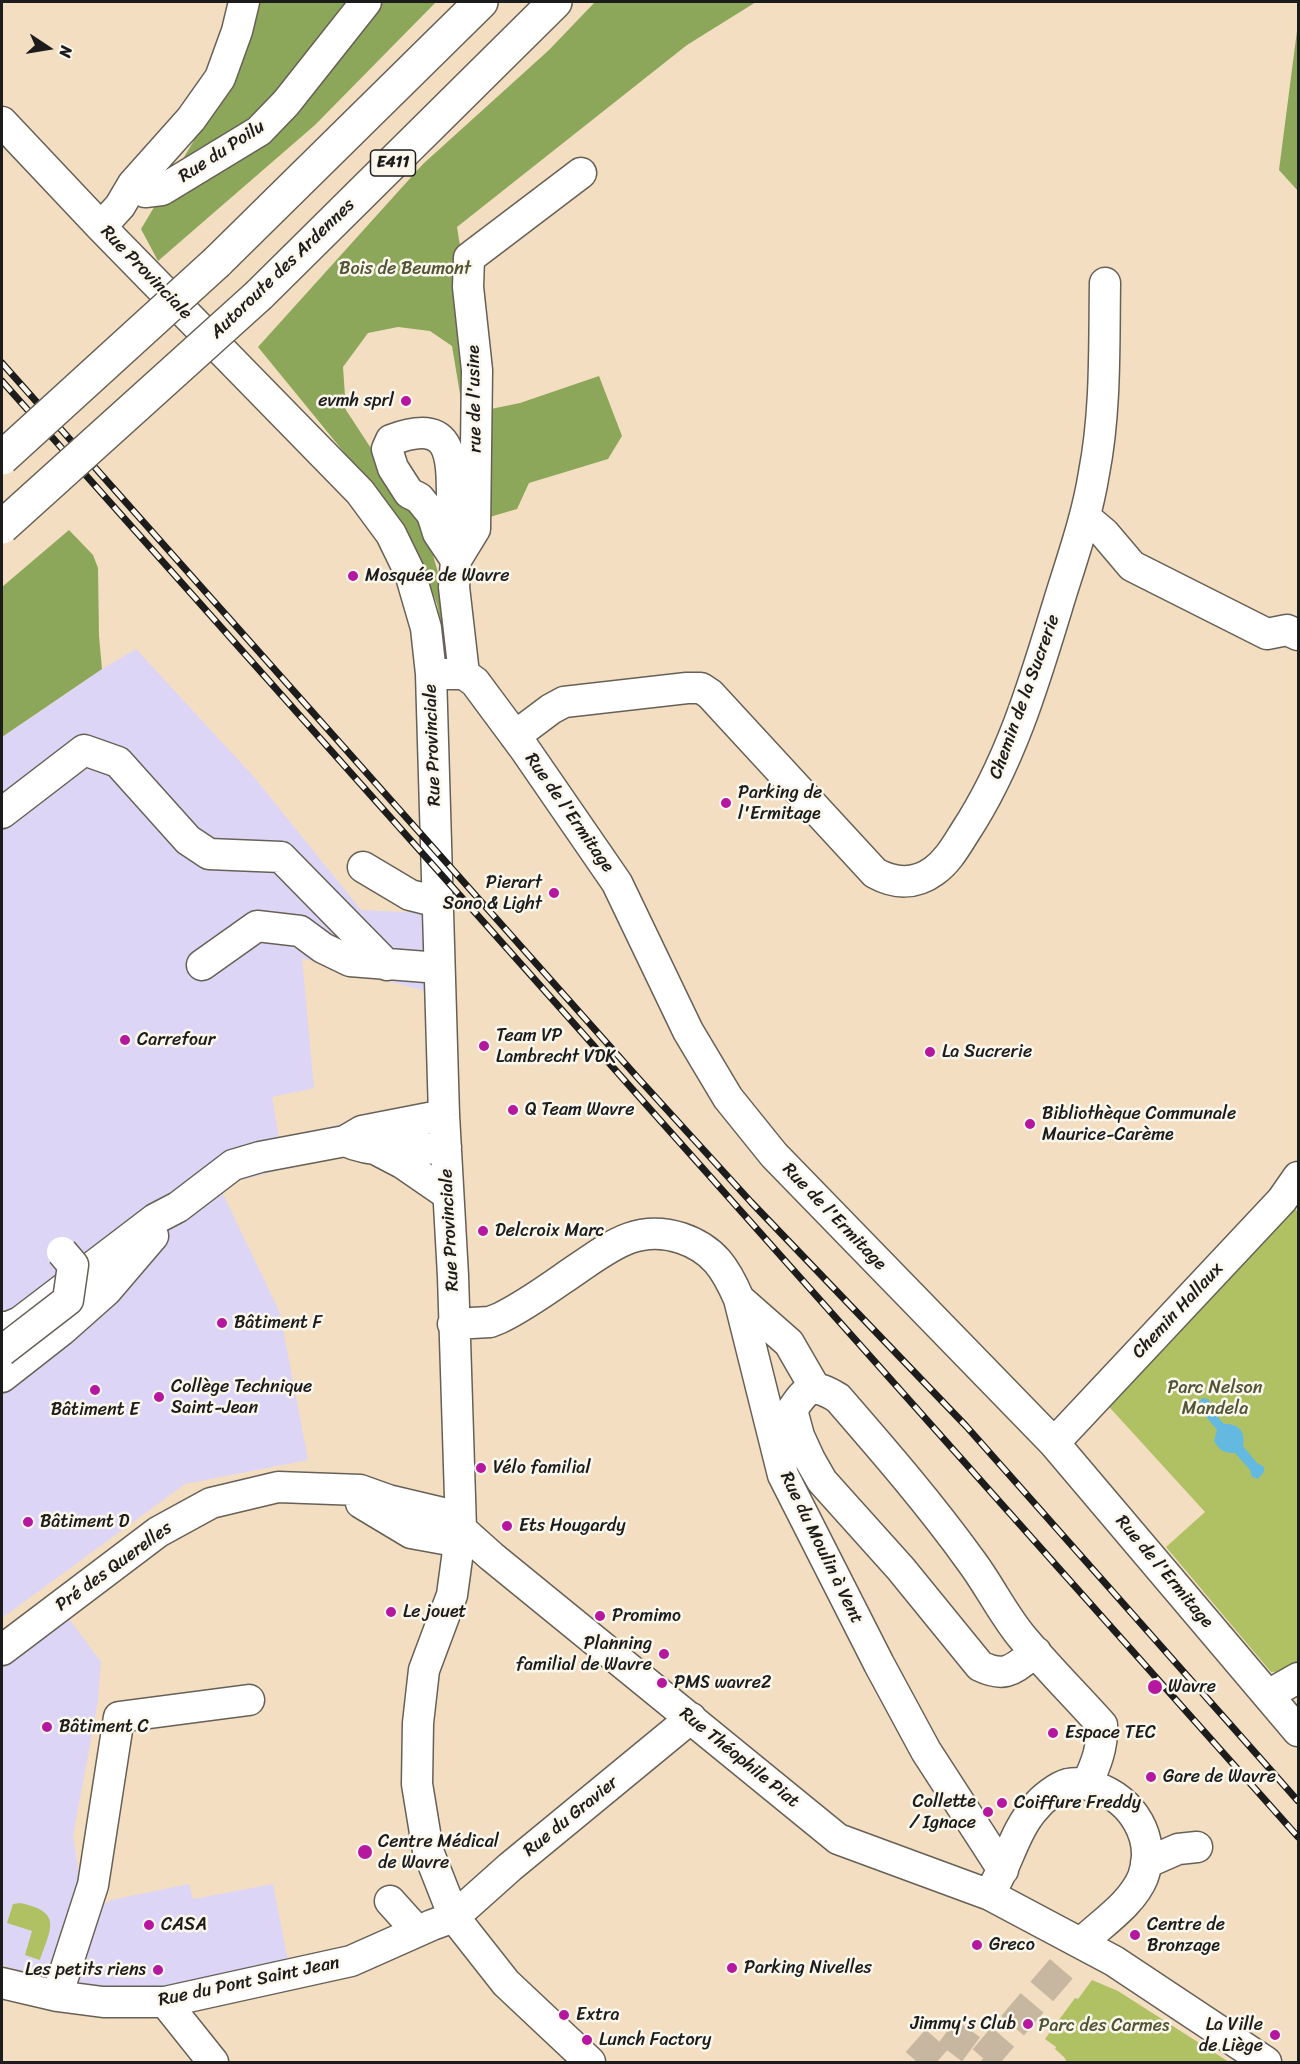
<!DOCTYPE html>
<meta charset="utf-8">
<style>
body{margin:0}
#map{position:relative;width:1300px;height:2064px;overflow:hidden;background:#f3dec1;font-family:Sriracha,sans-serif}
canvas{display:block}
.frame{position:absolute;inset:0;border:3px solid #1c1c1c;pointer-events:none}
.north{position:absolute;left:18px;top:18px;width:60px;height:60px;-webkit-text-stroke:4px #fbf7ec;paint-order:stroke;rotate:102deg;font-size:16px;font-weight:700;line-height:24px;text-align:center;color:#1c1c1c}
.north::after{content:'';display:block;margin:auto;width:21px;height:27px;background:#1c1c1c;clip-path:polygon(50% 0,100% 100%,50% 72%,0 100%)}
</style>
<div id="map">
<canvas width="1300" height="2064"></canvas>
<div class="frame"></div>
<div class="north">N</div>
</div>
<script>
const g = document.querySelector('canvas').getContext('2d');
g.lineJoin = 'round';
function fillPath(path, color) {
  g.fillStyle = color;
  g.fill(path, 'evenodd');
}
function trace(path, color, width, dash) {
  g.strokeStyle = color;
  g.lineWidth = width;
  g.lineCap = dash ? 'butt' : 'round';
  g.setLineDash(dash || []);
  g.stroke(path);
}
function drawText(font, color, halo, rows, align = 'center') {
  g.font = font + ' Sriracha,sans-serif';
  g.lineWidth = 5;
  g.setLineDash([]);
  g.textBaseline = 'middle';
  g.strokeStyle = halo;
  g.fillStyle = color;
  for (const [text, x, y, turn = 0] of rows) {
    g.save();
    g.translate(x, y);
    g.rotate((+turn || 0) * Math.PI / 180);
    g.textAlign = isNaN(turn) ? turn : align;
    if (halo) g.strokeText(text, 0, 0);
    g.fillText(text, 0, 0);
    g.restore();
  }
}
const built = new Path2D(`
 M136,649L254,777L361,910L426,913L429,992L302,958L314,1088L272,1097L279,1138L426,1105L434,1099L437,1195L355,1151L241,1180L222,1192L280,1313L308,1460L185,1484L2,1618V737L102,669Z
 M67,1616L101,1662L98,1701L73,1836L83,1900L55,1982L2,1965V1668Z
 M189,1884L193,1899L273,1884L289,1966L152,1993L71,1986L99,1907L111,1900Z`);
const green = new Path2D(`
 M1286,1200L1298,1212V1671L1271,1672L1166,1547L1205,1512L1101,1398Z
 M20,1903C63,1912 51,1928 40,1960L25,1955L32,1931L7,1923L13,1904Z
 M1092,1980L1118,1991L1229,2062H1067L1064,2057L1055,2049L1056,2047L1045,2039L1075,1998L1078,1999Z`);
const forest = new Path2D(`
 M255,2H436L315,125L158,261L141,229L208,117Z
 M595,2H756L687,45L457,227L486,410L520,403L599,376L622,436L608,459L529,483L517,509L462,525L461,400L452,346L430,331L398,327L368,333L343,367L346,410L427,534L448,608L443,634L437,604L414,547L365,478L258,347L423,164L549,50Z
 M1298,23V191L1279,170Z
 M69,530L93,555L98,568L99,636L102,669L2,737V587Z`);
const water = new Path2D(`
 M1202,1398L1208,1399L1211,1403L1210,1408L1224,1424C1239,1423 1246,1432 1243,1446L1257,1463L1264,1467V1472L1258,1479L1252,1477L1250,1470L1235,1453C1224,1453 1220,1451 1214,1441L1217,1430L1204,1414L1197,1411L1196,1406Z`);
const minorTunnel = new Path2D(`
 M917,2062L945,2030L984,2059L1067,1962`);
const minor = new Path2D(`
 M2,122L101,227L360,492L391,534L410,573L426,628L431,674L444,1115L453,1276L461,1529L452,1595L424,1670L418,1723L417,1784L428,1851L454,1917L506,1983L590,2062
 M133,184L145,192L162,190L259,131L286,103L366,2
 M101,227L120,206L133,184L191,119L220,78L237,31L244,2
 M1085,517L1104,533L1132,566L1267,634L1287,630L1298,635
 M456,560L438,533L432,514L419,498L409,493L393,468L387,449L391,440C452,417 452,454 452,501C452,509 451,518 453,525C455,532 459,539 463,546
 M431,674H464L475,682L524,748L617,883L688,1031L728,1098L774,1155L1054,1443L1298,1731
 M464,674L454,587L456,560L475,529L477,370L468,287L469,258L581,173
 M515,736L551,709L564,702L687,688H701L710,694L875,873C895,884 915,885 934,871C948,861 956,846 965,832C1011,762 1035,680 1059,601C1072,559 1087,517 1094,473C1106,411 1104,346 1105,283
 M2,813L84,750L118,762L188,840L209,854L281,857L387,965
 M363,867L410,895L438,902
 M202,965L257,926L300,931L323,948L350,961L439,968
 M345,1141C376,1155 413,1150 446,1147
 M379,1151L402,1163L447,1194
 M739,1299L789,1343L815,1388
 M453,1324L490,1322L500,1318C527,1305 552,1286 577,1269C611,1246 638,1224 681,1238C714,1249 726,1269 739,1299L783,1475L879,1664L926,1751L1003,1870
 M2,1327H8L20,1322L155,1219L178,1207L233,1165L260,1157L345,1141L362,1131L444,1115
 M2,1377L62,1330L106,1291L153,1236
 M1054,1443L1282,1200L1298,1177
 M361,1503L411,1533L444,1539L461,1529
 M2,1650L158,1532L211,1503L278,1487L360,1490L388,1500L443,1513L491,1556L838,1839L990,1895L1114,1961L1266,2062
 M1036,1652C1014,1668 1007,1679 980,1666L901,1569L822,1481L810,1460L799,1436L792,1410C808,1386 813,1383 838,1398C884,1451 930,1504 971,1561C989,1585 1003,1614 1022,1637C1047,1667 1076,1696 1102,1725C1103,1747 1096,1764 1087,1784
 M1268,1695L1298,1678
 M1146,1863L1178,1849L1197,1847
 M995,1884C1009,1859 1016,1829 1035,1808C1042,1799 1057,1787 1068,1784C1077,1782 1087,1784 1095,1787C1132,1799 1157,1838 1143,1877C1132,1904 1102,1923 1081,1943
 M390,1901L417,1931
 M2,1983L57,1996L103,2002H165L351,1961L432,1925L454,1917L510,1867L691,1718
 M57,1996L93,1885L119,1717L249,1700
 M165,2002L213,2062`);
const highway = new Path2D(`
 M217,262L481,2
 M259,295L555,2`);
const rail = new Path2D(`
 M2,363L638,1078L751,1202L966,1426L1298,1801
 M2,381L1298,1837`);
const minorBridge = new Path2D(`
 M2,1351L68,1300L73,1265L62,1252`);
const highwayBridge = new Path2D(`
 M2,458L217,262
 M2,527L259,295`);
const markers = [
 [406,401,6,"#b5179e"],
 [353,576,6,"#b5179e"],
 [726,803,6,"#b5179e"],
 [554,893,6,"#b5179e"],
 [125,1040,6,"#b5179e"],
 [484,1046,6,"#b5179e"],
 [930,1052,6,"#b5179e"],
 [513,1110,6,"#b5179e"],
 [1030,1124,6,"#b5179e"],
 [483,1231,6,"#b5179e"],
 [222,1323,6,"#b5179e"],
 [95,1390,6,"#b5179e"],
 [159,1397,6,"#b5179e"],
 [481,1468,6,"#b5179e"],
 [28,1522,6,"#b5179e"],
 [507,1526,6,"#b5179e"],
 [391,1612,6,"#b5179e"],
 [600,1616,6,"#b5179e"],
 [664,1654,6,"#b5179e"],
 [662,1683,6,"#b5179e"],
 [1155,1687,8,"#b5179e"],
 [47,1727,6,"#b5179e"],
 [1053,1733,6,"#b5179e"],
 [1151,1777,6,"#b5179e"],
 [1002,1803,6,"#b5179e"],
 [988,1812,6,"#b5179e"],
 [365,1852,8,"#b5179e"],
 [149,1925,6,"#b5179e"],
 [1135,1935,6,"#b5179e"],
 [977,1945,6,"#b5179e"],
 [732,1968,6,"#b5179e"],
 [158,1970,6,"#b5179e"],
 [564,2015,6,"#b5179e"],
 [1028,2024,6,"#b5179e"],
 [1275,2035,6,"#b5179e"],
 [587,2040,6,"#b5179e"]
];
const shields = [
 [393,163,45]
];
const shieldNames = [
 ["E411",393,163]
];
const streetNames = [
 ["Rue du Poilu",222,152,-33],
 ["Autoroute des Ardennes",283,269,-44],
 ["Rue Provinciale",146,273,46],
 ["rue de l'usine",475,399,-91],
 ["Chemin de la Sucrerie",1025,697,-70],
 ["Rue Provinciale",433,745,-92],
 ["Rue de l'Ermitage",569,813,55],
 ["Rue de l'Ermitage",834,1217,46],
 ["Rue Provinciale",450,1230,-93],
 ["Chemin Hallaux",1178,1311,-47],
 ["Rue du Moulin à Vent",821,1548,64],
 ["Pré des Querelles",114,1567,-36],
 ["Rue de l'Ermitage",1164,1572,50],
 ["Rue Théophile Piat",739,1758,39],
 ["Rue du Gravier",571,1817,-39],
 ["Rue du Pont Saint Jean",249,1982,-12]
];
const parkNames = [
 ["Bois de Beumont",405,269],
 ["Parc Nelson",1215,1388],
 ["Mandela",1215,1409],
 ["Parc des Carmes",1104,2026]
];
const poiNames = [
 ["evmh sprl",394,401,"right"],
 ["Mosquée de Wavre",365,576],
 ["Parking de",738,793],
 ["l'Ermitage",738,814],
 ["Pierart",542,883,"right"],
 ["Sono & Light",542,904,"right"],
 ["Team VP",496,1036],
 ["Lambrecht VDK",496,1057],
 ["Carrefour",137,1040],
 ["La Sucrerie",942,1052],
 ["Q Team Wavre",525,1110],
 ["Bibliothèque Communale",1042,1114],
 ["Maurice-Carème",1042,1135],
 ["Delcroix Marc",495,1231],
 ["Bâtiment F",234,1323],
 ["Collège Technique",171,1387],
 ["Saint-Jean",171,1408],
 ["Bâtiment E",95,1410,"center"],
 ["Vélo familial",493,1468],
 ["Bâtiment D",40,1522],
 ["Ets Hougardy",519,1526],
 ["Le jouet",403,1612],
 ["Promimo",612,1616],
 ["Planning",652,1644,"right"],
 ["familial de Wavre",652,1665,"right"],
 ["PMS wavre2",674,1683],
 ["Wavre",1168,1687],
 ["Bâtiment C",59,1727],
 ["Espace TEC",1065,1733],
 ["Gare de Wavre",1163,1777],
 ["Collette",976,1802,"right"],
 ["/ Ignace",976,1823,"right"],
 ["Coiffure Freddy",1014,1803],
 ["Centre Médical",378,1842],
 ["de Wavre",378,1863],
 ["CASA",161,1925],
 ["Centre de",1147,1925],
 ["Bronzage",1147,1946],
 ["Greco",989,1945],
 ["Parking Nivelles",744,1968],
 ["Les petits riens",146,1970,"right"],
 ["Extra",576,2015],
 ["Jimmy's Club",1016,2024,"right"],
 ["La Ville",1263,2025,"right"],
 ["de Liège",1263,2046,"right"],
 ["Lunch Factory",599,2040]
];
fillPath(built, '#ddd5f6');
fillPath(green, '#b0c164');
fillPath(forest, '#8ca75a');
fillPath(water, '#64b9e0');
trace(minorTunnel, '#c8b7a0', 30, [30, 15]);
trace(minor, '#676056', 33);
trace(highway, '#676056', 36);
trace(minor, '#fff', 30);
trace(highway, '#fff', 33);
trace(rail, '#1c1c1c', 7);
trace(rail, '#fbf7ec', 4.5, [14]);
trace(minorBridge, '#676056', 33, []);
trace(highwayBridge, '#676056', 36, []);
trace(minorBridge, '#fff', 30);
trace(highwayBridge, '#fff', 33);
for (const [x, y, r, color] of markers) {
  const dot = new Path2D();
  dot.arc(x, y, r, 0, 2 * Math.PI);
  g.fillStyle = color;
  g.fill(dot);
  trace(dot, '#fbf7ec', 2);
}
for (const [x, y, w] of shields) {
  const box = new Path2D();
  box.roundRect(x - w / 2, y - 13, w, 26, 4.5);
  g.fillStyle = '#fbf7ec';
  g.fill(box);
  trace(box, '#1c1c1c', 1.5);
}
drawText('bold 16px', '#1c1c1c', null, shieldNames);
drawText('18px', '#1c1c1c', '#fbf7ec', streetNames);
drawText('18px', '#505635', '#fbf7ec', parkNames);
drawText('18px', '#1c1c1c', '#fbf7ec', poiNames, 'left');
</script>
